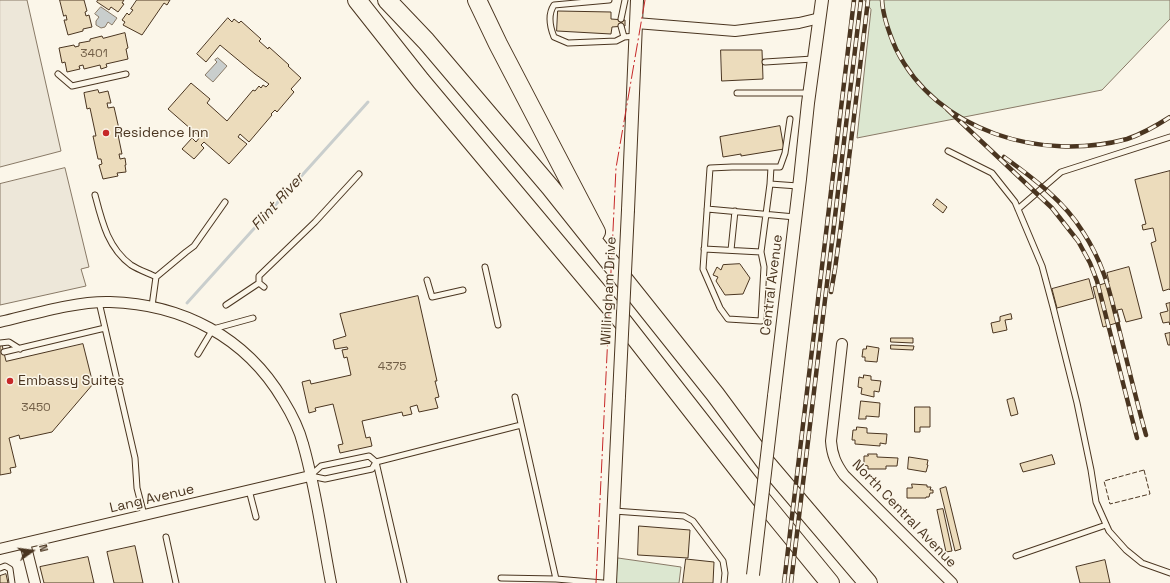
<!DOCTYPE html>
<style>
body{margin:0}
#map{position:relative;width:1170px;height:583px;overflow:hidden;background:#fbf6e9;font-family:"Space Grotesk",sans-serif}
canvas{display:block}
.north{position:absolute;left:12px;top:531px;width:40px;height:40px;-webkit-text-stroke:3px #fbf6e9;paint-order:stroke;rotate:76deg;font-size:11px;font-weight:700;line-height:16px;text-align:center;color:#4a3520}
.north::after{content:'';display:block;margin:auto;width:14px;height:18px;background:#4a3520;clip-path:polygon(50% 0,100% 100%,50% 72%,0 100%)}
</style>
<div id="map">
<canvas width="1170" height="583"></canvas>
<div class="north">N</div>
</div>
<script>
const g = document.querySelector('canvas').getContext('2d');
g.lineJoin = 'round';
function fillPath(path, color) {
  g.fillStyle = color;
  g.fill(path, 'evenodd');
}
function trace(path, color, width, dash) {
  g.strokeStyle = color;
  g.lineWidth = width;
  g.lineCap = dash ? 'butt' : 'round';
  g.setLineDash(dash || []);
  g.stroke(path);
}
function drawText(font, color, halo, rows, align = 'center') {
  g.font = font + ' "Space Grotesk",sans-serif';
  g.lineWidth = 3;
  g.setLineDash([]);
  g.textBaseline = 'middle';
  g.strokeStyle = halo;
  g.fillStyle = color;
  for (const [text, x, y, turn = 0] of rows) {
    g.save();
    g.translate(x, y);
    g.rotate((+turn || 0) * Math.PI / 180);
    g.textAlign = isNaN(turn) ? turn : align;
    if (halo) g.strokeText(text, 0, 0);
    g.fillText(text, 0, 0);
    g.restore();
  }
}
const green = new Path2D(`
 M865,0H1170V19L1102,90L857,138L871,10Z
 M618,558L681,567L679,583H616Z`);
const parking = new Path2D(`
 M0,0H27L61,151L0,167Z
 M65,168L89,267L81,269L86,286L0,305V184Z`);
const water = new Path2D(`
 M101,7L117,18L112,25L108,22L105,27L101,28L96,25V21L99,17L95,14Z
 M218,58L227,66L213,82L205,75L217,62L215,60Z`);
const stream = new Path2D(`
 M187,303L368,102`);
const building = new Path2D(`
 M60,0H84L87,11L85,12L86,16L89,15L92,27L83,29V31L68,35L64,20H67L66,15L64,16Z
 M98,0H124L122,3L124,4L118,12L111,7L109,10L97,2Z
 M137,0H170L167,5L164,3L142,35L123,25L125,22L122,20L127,13L129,15L133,10L131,9Z
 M558,11L611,12V19L625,20V26L612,27L611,34L557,31Z
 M228,18L232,22L234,19L239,23L241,21L261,39L259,41L268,49L269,47L289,65L288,66L301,78L291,89L294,92L277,112L275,110L271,114L272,115L249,142L240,134L238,137L247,144L229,164L204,142L201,145L204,148L194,159L182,149L192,138L196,142L200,137L168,109L191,83L210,99L207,103L227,121L253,90L255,91L259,86L261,88L263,85L266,87L269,84L255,74L220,45L206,62L197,54Z
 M125,33L128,48L126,49L128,59L106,64L107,67L101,69L100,65L84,69L83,65L79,66L80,69L67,72L65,62L62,63L59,48L74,45L75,47L79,46V43L90,41V39L102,36L103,38Z
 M721,50H762L763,79L722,81Z
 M98,90L99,93L108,91L111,103H107L108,108L114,107L119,129L117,130L122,154H119L120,159L125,158L126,165H125L126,172L117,173L118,176L103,179L99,165L102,164L101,159H98L93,136H96L90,108L87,109L84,93Z
 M780,126L784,149L741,156V154L723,157L720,137Z
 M1170,171V290L1169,289L1163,291L1151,243L1156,241L1153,228L1143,230L1142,225L1146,224L1135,180Z
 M937,199L947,207L943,213L933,205Z
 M740,264L750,278L743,294L725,295L716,281L718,277L713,275L717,267L721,270L723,265Z
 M1129,267L1142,318L1126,322L1122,309L1117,310L1120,322L1103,327L1093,287L1109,282L1107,273Z
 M1089,279L1094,298L1057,308L1052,289Z
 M418,296L437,381H435L439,397L435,398L438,408L419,412L417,405L410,407L412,414L403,416L402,412L362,421L366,438L370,437L372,446L340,453L338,445L343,444L333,404L315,408L316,411L309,413L302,382L310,380L311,384L351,375L347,357L344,358L342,350L348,349L347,347L335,349L333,340L346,336L340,314Z
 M1170,303V325L1169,322L1163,323L1160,313L1168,311L1166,304Z
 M1011,314L1012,319L1005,320L1007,330L993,333L991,323L1000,321V317Z
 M1170,333V345H1168L1165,334Z
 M891,338H913V343L891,342Z
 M83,344L93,384L52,432L20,439L19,435L9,438L16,467L10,468L11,473L0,475V345H2L6,361Z
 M891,345L914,346L913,350L891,349Z
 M867,346L879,348L877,362L865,361V357H862L863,349H866Z
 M864,375L871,376V380L881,381L879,392L874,391V397L861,394L862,388L858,387L859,377L863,378Z
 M1014,398L1018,414L1011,416L1007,400Z
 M861,401L880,403L879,417L866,416V419H859Z
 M915,407H930V427H920V432H915Z
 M857,427L867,428V433L887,434L886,444L880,443V446L855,444V440H852L853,430H856Z
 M868,454H877V457L898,458L897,466H886V469H868V466L864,465V456H868Z
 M1052,455L1055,464L1023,472L1020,464Z
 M909,457L928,460L927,465H928L926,472L908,469Z
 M912,484L927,485V487H931L930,490H933V493H930L929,497H926V498H907V488H912Z
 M946,487L961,549L955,551L940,489Z
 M943,509L952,551L946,552L937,510Z
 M639,526L690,530L688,558L638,555Z
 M135,546L143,583H114L107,552Z
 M88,557L94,583H44L40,567Z
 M686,559L714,562L713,583H683Z
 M1105,560L1110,583H1080L1076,567Z
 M6,574L8,583H0V576Z`);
const service = new Path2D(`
 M609,0L554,5C548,14 550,27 554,37L568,43L616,41L624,37L636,36
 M621,19L625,0
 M621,26L624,37
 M765,62L813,59
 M58,74L72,86L126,74
 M737,93H809
 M790,119L785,153L780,167H732L710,168L703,269L720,308L728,319L761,321L764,267L761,252L770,184L798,186
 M948,151L992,173L1015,202L1042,266L1053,307L1077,403L1091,470L1096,502L1109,531L1126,550L1142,563L1170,573
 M770,184L771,167
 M95,195C102,222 108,248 131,265C139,270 148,273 156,277
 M707,209L795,217
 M1018,209L1061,172L1170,137
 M704,249L761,252
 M731,250L735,211
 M485,267L498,325
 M427,280L432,297L463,290
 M264,287L259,283V276L315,222L359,174
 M99,302L135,458L137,488L144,515
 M226,305L259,283
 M152,306L156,277L186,252L194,246L225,202
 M0,343L9,342L20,349
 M4,352L105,328
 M198,354L213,329L253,318
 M515,397L556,579
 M310,476L321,466L369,456L376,462L404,583
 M311,476L325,479L372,469L376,462L521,425
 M249,490L256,517
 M614,511L684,516L693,521L723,561L725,573L724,583
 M166,537L176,583
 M1016,556L1106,525
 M0,568L5,566L10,569L12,583
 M501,578L556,579L603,583`);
const minor = new Path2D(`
 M636,23L735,31L799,23L820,18
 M0,322C34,314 76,301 110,302C182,304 246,337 283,400C291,413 299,428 303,444C316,489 322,537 331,583
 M842,344L831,441C832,455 836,464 844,475L952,583
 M25,543L35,583
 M0,549L310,476`);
const tertiary = new Path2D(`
 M628,210L637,0
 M774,396L800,179L808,103L822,0
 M610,583L619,396`);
const motorway = new Path2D(`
 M357,0L421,81L623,322L762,500L830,583
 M387,0L426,41L550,187L715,394L766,463L868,583
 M477,0L498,44L596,232`);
const rail = new Path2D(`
 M882,0C883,17 889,33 896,49C937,132 1042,162 1127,139C1142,134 1156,126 1170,117
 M947,109L1052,208L1078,241L1090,263L1097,281L1137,438
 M1004,157C1033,178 1064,201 1083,232C1106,267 1111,298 1121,337C1129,370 1137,403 1146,435
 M831,292L835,269L841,225L868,0
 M784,583L854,0
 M791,583L861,0`);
const tertiaryBridge = new Path2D(`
 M619,396L628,210
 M753,575L774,396`);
const fence = new Path2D(`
 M1144,470L1150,494L1110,504L1104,481Z`);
const power = new Path2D(`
 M596,583L616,168L645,0`);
const markers = [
 [106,133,4,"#c62828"],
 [10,381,4,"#c62828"]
];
const numberNames = [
 ["3401",94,54],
 ["4375",392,367],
 ["3450",36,408]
];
const poiNames = [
 ["Residence Inn",114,133],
 ["Embassy Suites",18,381]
];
const streetNames = [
 ["Central Avenue",772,285,-83],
 ["Willingham Drive",609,291,-87],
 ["Lang Avenue",152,499,-13],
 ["North Central Avenue",904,514,46]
];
const waterNames = [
 ["Flint River",278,202,-48]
];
fillPath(green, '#dce7d0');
trace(green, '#887966', 1);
fillPath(parking, '#ede7d9');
trace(parking, '#887966', 1);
fillPath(water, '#c9cecd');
trace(water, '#887966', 1);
trace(stream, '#c9cecd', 3);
fillPath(building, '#ecdcbc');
trace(building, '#4a3520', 1);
trace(service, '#4a3520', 7);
trace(minor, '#4a3520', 12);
trace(tertiary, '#4a3520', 14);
trace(motorway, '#4a3520', 20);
trace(service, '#fbf6e9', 5);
trace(minor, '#fbf6e9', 10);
trace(tertiary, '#fbf6e9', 12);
trace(motorway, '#fbf6e9', 18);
trace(rail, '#4a3520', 4.5);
trace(rail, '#fbf6e9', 3, [9]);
trace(tertiaryBridge, '#4a3520', 14, []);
trace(tertiaryBridge, '#fbf6e9', 12);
trace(fence, '#4a3520', 1, [5, 2]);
trace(power, '#c62828', 1, [14, 3, 2, 3]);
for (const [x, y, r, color] of markers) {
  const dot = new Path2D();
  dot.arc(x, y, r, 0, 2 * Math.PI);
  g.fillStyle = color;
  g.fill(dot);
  trace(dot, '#fbf6e9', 1.5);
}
drawText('12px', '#725f47', null, numberNames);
drawText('14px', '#4a3520', '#fbf6e9', poiNames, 'left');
drawText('14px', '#4a3520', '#fbf6e9', streetNames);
drawText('italic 15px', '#4a3520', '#fbf6e9', waterNames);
</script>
